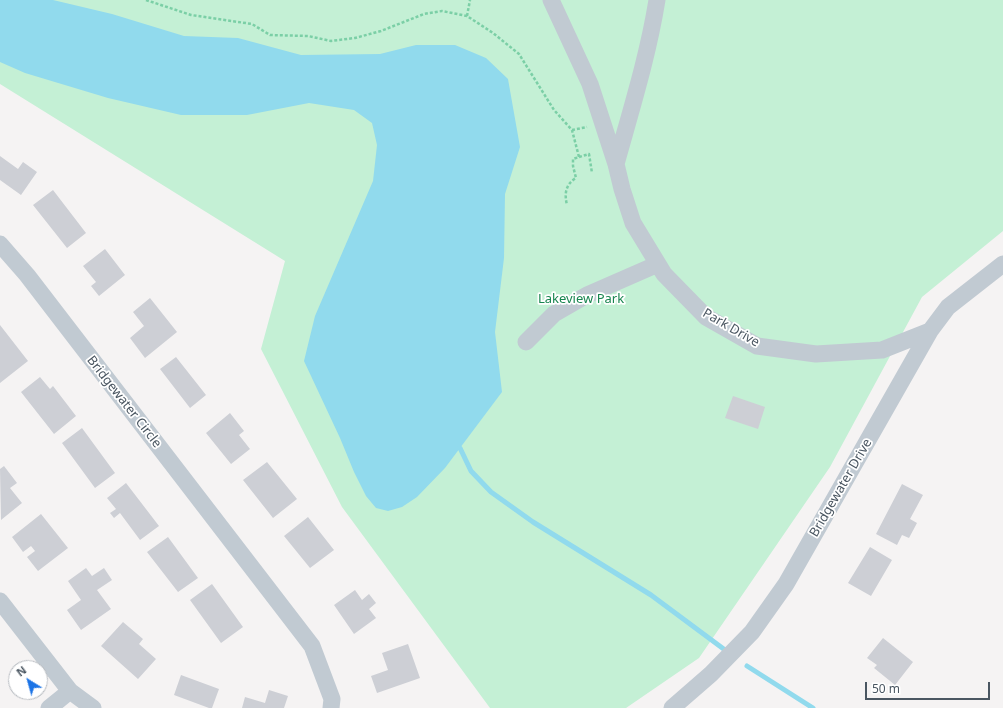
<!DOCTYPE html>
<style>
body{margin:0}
#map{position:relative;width:1003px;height:708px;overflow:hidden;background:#f5f3f3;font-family:"Noto Sans",sans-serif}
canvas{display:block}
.north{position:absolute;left:8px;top:660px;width:40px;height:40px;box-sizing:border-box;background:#fff;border:1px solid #b7bbc0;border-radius:50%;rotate:323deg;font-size:11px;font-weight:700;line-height:16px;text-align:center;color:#4a5661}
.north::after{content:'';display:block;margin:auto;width:14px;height:18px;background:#1c74e6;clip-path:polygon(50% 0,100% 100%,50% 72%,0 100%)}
.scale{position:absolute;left:865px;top:682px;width:125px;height:18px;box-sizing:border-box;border:2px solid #4a5661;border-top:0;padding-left:5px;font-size:12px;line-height:14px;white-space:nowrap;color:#4a5661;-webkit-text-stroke:3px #fff;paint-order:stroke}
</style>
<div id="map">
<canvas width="1003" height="708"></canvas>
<div class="north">N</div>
<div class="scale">50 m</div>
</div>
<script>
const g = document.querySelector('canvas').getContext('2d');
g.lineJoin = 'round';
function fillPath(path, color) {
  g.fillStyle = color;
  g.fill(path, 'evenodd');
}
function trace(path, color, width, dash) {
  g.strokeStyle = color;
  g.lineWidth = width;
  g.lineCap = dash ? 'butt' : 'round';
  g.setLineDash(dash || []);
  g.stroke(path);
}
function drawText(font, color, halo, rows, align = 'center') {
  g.font = font + ' "Noto Sans",sans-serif';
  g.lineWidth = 3.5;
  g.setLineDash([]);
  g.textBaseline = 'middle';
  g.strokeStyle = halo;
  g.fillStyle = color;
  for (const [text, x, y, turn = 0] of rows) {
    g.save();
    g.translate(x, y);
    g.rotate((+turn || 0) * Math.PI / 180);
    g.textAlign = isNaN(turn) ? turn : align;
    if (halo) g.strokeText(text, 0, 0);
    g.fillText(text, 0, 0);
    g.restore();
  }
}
const green = new Path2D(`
 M0,0H1003V231L922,297L830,467L699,658L626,708H490L342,507L261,349L285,261L0,84Z`);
const water = new Path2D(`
 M0,0H53L112,14L184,36L238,38L301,55L380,54L416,45H455L486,58L508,79L520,147L505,194L504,258L495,332L502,392L445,468L417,497L402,507L388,511L376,508L366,496L354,472L340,438L304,361L315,316L373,181L377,145L372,123L354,110L309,103L247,115H181L108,98L25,73L0,62Z`);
const stream = new Path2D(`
 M460,448L471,471L491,492L533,522L651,595L725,650
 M747,666L813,708`);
const building = new Path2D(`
 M0,156L18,169L23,162L37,172L21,195L0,180Z
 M53,190L86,233L67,248L33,205Z
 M105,249L125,275L99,296L91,286L96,282L83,266Z
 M150,298L177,332L145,358L130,338L144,326L133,312Z
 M0,325L28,361L0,383Z
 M176,357L206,395L190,408L160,369Z
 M40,377L50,389L53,386L76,416L54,434L21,392Z
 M733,396L765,407L758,429L725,418Z
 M230,413L244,431L239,435L250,449L231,464L206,433Z
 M82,428L115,473L95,488L62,443Z
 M267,462L297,499L273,518L243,480Z
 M4,466L17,483L10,488L22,503L1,520L0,469Z
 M126,483L159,526L140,540L120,513L114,518L110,513L116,509L107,498Z
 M902,484L923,495L910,519L917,523L909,538L902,535L897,545L876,534Z
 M41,514L68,548L38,571L27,557L35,551L31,546L23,552L12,537Z
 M308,517L334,550L310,568L284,536Z
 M168,537L198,578L178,592L147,552Z
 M870,547L892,560L871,596L848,583Z
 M86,568L92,576L104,568L112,580L97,590L111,609L81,630L67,610L81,600L68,581Z
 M212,584L243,627L221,643L190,600Z
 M355,590L362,600L369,594L376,603L369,609L376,618L354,634L334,605Z
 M123,622L143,639L139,644L156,659L138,679L101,646Z
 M883,638L913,662L895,685L874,668L877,665L867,658Z
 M408,644L420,678L377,693L371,676L388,670L382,653Z
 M181,675L219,689L212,708H209L174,695Z
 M269,690L288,696L284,708H242L245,697L265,703Z`);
const path = new Path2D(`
 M146,0L191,15L252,24L270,35L308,36L331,41L355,38L381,31L424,14L442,11L467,16L493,33L519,54L554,110L572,130L579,157L573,159V166L576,178C566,184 564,193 567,205
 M467,16L470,0
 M572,130L587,127
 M579,157L589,154L592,173`);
const minor = new Path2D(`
 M551,0L590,84L616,164C631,110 648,56 657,0
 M616,164L622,189L633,223L664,274L706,317L757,346L816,354L882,350L930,331
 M0,244L27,275L312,646L332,699L331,708
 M526,342L554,314L587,295L658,264
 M0,601L70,691L93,708
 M49,708L70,691
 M672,708L711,674L752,632L786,584L930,331L948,307L1003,264`);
const parkNames = [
 ["Lakeview Park",581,299]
];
const streetNames = [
 ["Park Drive",731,328,30],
 ["Bridgewater Circle",124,402,52],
 ["Bridgewater Drive",841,488,-60]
];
fillPath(green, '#c4f0d5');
fillPath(water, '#91daed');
trace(stream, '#91daed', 5);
fillPath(building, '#cdcfd5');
trace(path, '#7bcfa6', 2.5, [3, 2]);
trace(minor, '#c1cad2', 17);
drawText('13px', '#18854f', '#fff', parkNames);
drawText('13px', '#4a5661', '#fff', streetNames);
</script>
